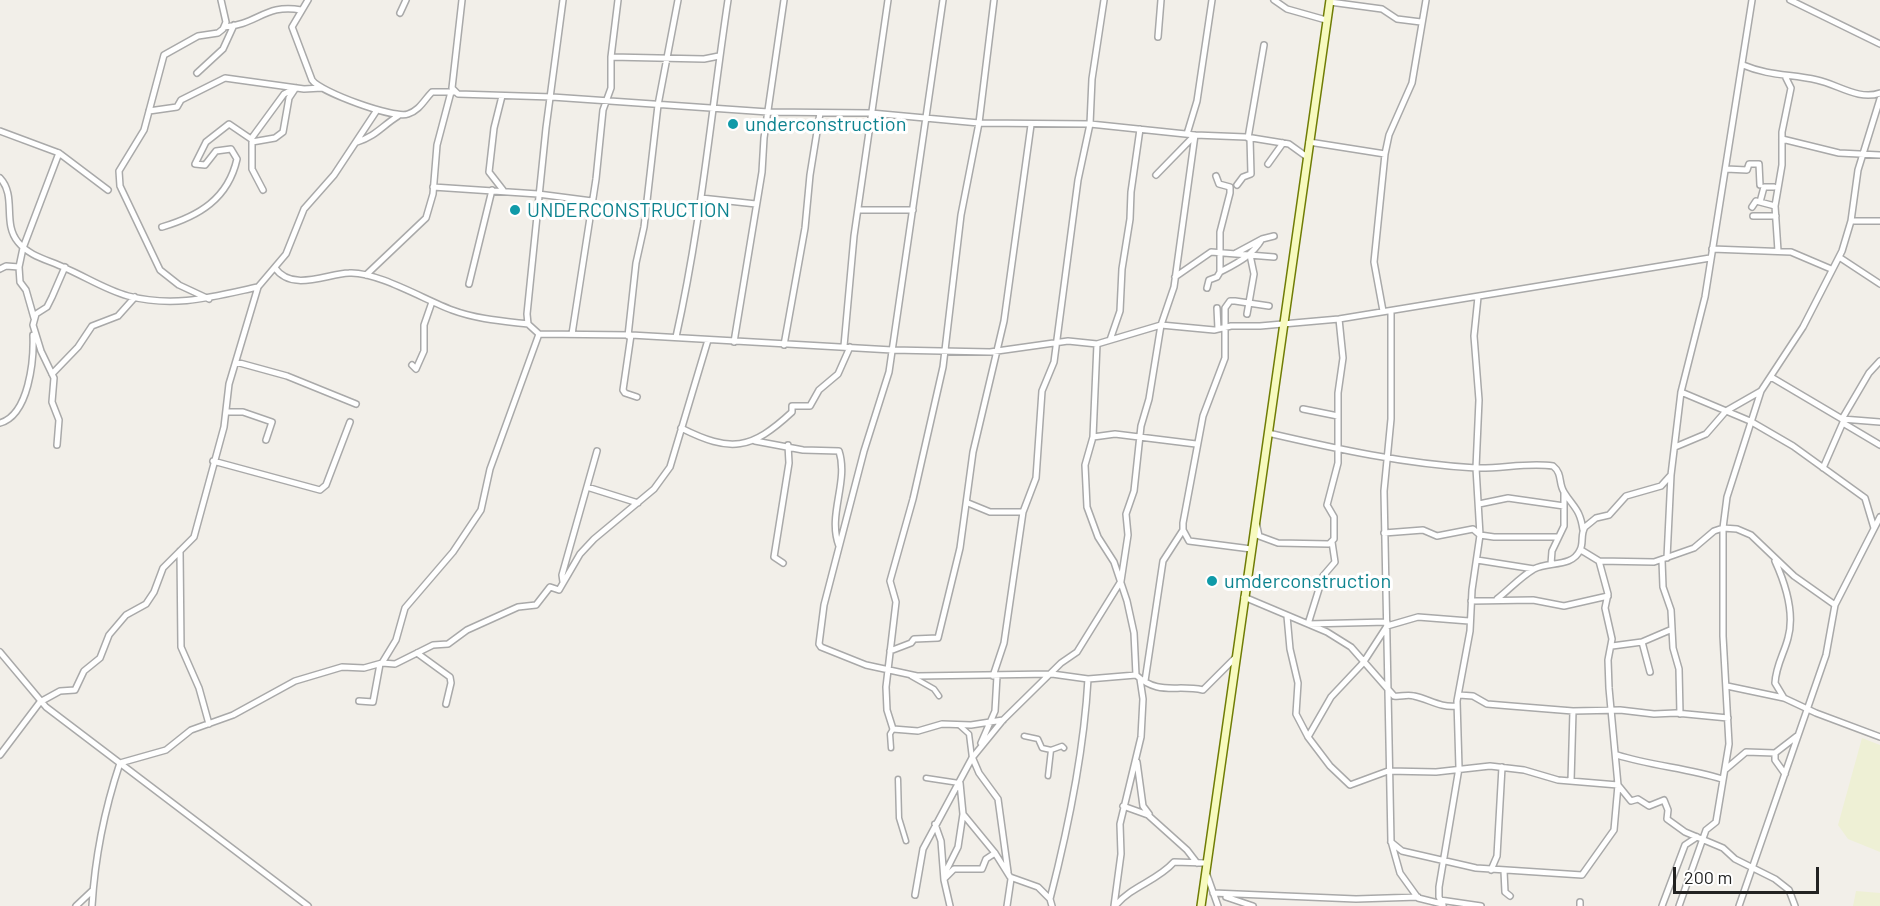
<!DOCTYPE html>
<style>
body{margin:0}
#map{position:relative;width:1880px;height:906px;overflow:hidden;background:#f2efe9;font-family:Barlow,sans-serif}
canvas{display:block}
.scale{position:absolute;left:1673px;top:867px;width:146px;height:27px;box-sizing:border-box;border:3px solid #222;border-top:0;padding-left:8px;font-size:18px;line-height:21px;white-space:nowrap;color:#222;-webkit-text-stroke:4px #fff;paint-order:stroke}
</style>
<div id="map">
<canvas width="1880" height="906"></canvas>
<div class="scale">200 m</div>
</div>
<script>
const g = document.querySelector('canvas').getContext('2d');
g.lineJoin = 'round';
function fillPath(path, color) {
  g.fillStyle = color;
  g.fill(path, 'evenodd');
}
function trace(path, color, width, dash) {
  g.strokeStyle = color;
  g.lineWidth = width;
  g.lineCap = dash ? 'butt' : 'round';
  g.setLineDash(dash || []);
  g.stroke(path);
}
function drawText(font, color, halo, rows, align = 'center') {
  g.font = font + ' Barlow,sans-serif';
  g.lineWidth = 6;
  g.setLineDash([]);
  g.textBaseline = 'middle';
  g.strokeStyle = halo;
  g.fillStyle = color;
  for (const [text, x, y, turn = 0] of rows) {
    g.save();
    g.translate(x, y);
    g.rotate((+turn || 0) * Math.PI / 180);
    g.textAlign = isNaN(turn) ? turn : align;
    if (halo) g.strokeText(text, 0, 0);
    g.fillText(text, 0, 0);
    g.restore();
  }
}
const farmland = new Path2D(`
 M1862,738L1880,745V852L1848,839L1838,825Z
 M1856,891L1880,893V906H1853Z`);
const pedestrian = new Path2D(`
 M911,676L934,689L939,696
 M959,725L969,734L972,758
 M1024,736L1038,739L1042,748L1051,750L1048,776
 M891,748L890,734L893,729
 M1051,750L1062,746L1064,748
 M926,778L959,783
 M898,779L899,818L906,841`);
const minor = new Path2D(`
 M308,0L292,27L312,80C320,92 394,119 408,114C420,110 424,100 432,92H454
 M462,0L452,88L458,94L552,97L768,112L871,113L979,123L1090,124L1195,135L1246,137L1289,144L1307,157
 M943,0L889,372L864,451L824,605L819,644L821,647L866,665L917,676L1052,674L1088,679L1136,675
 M994,0L979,123L961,215L943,367L913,499L890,581L896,602L886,687L887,710L893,729L918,731L942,724L971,725L1003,720
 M1274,0L1287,9L1326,20
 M1790,0L1880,44
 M1330,2L1382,9L1397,19L1421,22
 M400,13L406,0
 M224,27C257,25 266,3 301,10
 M1158,37L1161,0
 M611,57L704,59L719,56
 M1743,65C1769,76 1790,74 1817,80C1837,84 1859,101 1880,93
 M197,73L223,49L234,25
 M502,96L494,128L489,172L503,190
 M149,111L177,107L181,100L225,78L304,89L322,88
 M0,131L59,153L23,248L19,267L20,282L26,290L34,318
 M1187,134L1197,101L1212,0
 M1248,138L1264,45
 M1782,139L1839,153L1880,155
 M357,142C376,136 382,126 398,116
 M1309,142L1385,154
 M59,153L108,190
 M1268,164L1283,143
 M1726,169L1747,170L1749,164H1759L1760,185
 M1156,175L1194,136
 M0,178C17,196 2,223 18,242C30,257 49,260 65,268C86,277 106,290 128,296C175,308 212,297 258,287
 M1237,185L1243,177L1251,174L1250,138
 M433,187L538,194L592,201
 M263,190L252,169V142L275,138L283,132L289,98L295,89
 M701,198L756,204
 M1760,202L1764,187H1774
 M1752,207L1756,201L1775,206
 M859,210H913
 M1753,216H1776
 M1851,221H1880
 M162,227C199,216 228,199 237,159L231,149L216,151L205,165L195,164L206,142L229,124L251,139L284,94L296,88
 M1712,249L1791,252L1831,269
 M1778,251L1775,206L1782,165V132L1791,88L1786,78
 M1236,253L1262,239
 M1839,257L1880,284
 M275,268C292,292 326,274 349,273C376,271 425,300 452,310C476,319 502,321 528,324
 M0,269L6,266L19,267
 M1220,272C1237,263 1252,256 1262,239L1274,236
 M366,275L426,218L433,194L437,145L451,92
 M1175,277L1211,252L1274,257
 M469,284L492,190
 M1207,288L1209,280L1217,277L1220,272V232L1230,193V187L1219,184L1216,176
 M209,299L179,285L160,270L120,186L119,171L144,130L164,55L198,36L218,33L223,29L226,22L221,0
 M1217,308L1218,329
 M1383,311L1374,262L1385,154L1389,135L1412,83L1426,0
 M1391,311V419L1384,491L1391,841L1400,873L1418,898L1442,904
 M1247,314L1254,274L1250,255
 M539,334L528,324L527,314L546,128L563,0
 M572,334L596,179L603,110L611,88V57L618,0
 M631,335L623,390L625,393L637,397
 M628,336L636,263L644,227L658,105L678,0
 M676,337C701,226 711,113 728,0
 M1110,340L1120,311L1122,269L1130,219L1131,192L1140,129
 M734,342L762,172L764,138L784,0
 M1097,344L1093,437L1085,465L1087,507L1098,537L1114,562L1127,601L1134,633L1136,675C1159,696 1176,684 1203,690L1236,657
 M784,345L805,228L810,175L820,113
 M844,346L854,236L888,0
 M236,362L287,376L356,404
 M412,365L416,369L424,351V325L432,302
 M52,374L78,347L92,326L118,316L135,297
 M1771,377L1842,419L1880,422
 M1681,392L1750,421L1793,446L1865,498L1874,528
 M1303,409L1338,416
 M226,412H243L272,422L266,440
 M1842,419L1869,373L1880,361
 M0,423C29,415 34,360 33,335
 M1843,423L1880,445
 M681,428C731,453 751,450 792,412V406H810L819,390L838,374L850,347
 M1268,433C1337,449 1405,464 1476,468C1501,469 1528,462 1553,466C1563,474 1558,483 1564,492C1574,508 1580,509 1583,530
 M1093,437L1115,434L1196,444
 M755,441L803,450L839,451C849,482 827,515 839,546
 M57,445L59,420L52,402L54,378L41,351L33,325L36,314L47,307L52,297L65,267
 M1675,447L1706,434L1726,411L1761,391
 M213,461L320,490L326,485L350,422
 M1823,468L1844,420
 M587,487L638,503
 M968,503L990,512H1023
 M1479,504L1508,498L1564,506
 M1256,522L1259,536L1278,543L1329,544L1334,539V517L1327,505L1338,463V393L1343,358L1339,319
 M1384,533L1423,530L1437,536L1473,529L1480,535L1494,537H1558
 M1332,542L1335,562L1323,576L1308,624L1387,622
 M1251,549L1189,541L1183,530V523L1203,416L1225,358V308L1230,301H1235L1269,306
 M180,551L181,647L199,688L209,724
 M1667,558L1671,475L1681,392L1705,297L1752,0
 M1477,560L1534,569
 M1662,560L1663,587L1671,610L1673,648L1679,669L1680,714
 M1599,561L1654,562L1694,548L1714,531L1723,528L1737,529L1751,535L1794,576L1835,605
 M1775,561C1785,583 1795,613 1788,638C1784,654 1776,665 1775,683L1784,698
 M783,563L774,557L789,463L788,445
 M1551,564L1552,551L1564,526V493
 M563,582L562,575L597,451
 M1244,597L1327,632L1351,647L1394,696C1401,697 1407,694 1414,696C1429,699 1440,708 1457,706
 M1500,599H1497C1510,589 1519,578 1534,569C1548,561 1572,568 1580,550C1584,543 1580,535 1585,527L1596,518L1609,515L1626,496L1661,486L1670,476
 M1471,601L1533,600L1564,606L1608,596
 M1287,616L1290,649L1298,683L1296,714L1308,737L1330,766L1350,785L1388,771L1436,772L1490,766L1524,770L1558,780L1618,785L1631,801L1638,799L1649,806L1664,800L1668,810L1667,819L1685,832L1723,848L1735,859L1775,879L1789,890L1795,906
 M1642,642L1650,672
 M1612,646L1642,642L1670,630
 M890,651L911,643L914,639L938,638L960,548L973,452L1004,321L1031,125
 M0,652L46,707L308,906
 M417,653L450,677L451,683L446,704
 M382,663L395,664L433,645L448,644L467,630L518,607L536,605L550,587L559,590L580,554L594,539L654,489L670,467L708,340
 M993,676L1004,643L1023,512L1036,478L1042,391L1054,362L1078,180L1090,124L1092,79L1104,0
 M1145,681L1163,561L1183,530
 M1727,686L1784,698L1816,713L1880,737
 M1459,695L1473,696L1487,704L1511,706L1573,711L1620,710L1654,714L1676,713L1728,718
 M359,701L373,702L380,664
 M1308,737L1331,697L1363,663L1387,626L1418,617L1469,621
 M981,743L995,711L997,676
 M1775,753L1797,736
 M0,755L40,702L60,691L75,690L84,671L100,658L109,635L126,615L146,604L154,592L163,568L194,537L224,427L229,384L258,287L286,254L304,209L334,175L377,110
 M1617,755C1652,766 1687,768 1722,779
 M973,759L979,773L998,799L1008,872
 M1137,762L1143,806L1149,814
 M1726,769L1746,752L1775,753V760L1785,774
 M1571,781L1573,711
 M960,783L963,814L995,853L1010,877L1038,887L1050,899
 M1123,806L1148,815L1187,850L1197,863
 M935,824L941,841L944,880L950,906
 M1391,842L1402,851L1476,868L1582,875L1614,830L1618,785L1609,688L1608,660L1612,639L1605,608L1608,594L1599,561L1581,550
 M1491,870L1497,856L1502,767
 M1504,871L1505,892L1510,896
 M945,873L958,847L963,814
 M1207,875L1218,906
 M945,878L954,869H982L986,859L995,853
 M1213,893L1356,899L1418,897
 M915,895L923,849L972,758L1003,720L1061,663L1077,652L1121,581L1128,535L1126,514L1134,491L1141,426L1149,399L1161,325L1174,287L1195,135
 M1226,897L1253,906
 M1440,900L1481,906
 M1580,902V906
 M1116,905C1132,886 1157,881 1174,862L1206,863
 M1443,905L1439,897V887L1459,768L1457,701L1470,631L1472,590L1480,535L1476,468L1479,400L1474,336L1478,297
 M76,906L93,890
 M92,906C95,856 104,811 120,763L166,750L191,730L233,715L295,681L342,667L364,668L382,663L396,640L405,608L453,552L481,510L490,469L539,334L631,335L892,350L990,352L1068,341L1097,344L1161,325L1214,330L1231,326H1260L1339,319L1710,258
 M1007,906L1011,879
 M1052,906L1050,899C1068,829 1084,751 1088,679
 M1114,906L1121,854L1120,824L1141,737L1143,699L1140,679
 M1662,906L1685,845L1697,837
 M1679,906L1706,830L1716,822L1729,744L1723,636V528L1727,497L1761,391L1803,327L1842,251L1851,221L1858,170L1880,99
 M1739,906L1826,655L1835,605L1880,517`);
const secondary = new Path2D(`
 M1201,906L1330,0`);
const markers = [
 [733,124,6,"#0f9aa8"],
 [515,210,6,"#0f9aa8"],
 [1212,581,6,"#0f9aa8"]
];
const cultureNames = [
 ["underconstruction",745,124],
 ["UNDERCONSTRUCTION",527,210],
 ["umderconstruction",1224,581]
];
fillPath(farmland, '#eef0d5');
trace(pedestrian, '#a9a9a9', 7);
trace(minor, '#a9a9a9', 8);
trace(secondary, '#707d05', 10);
trace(pedestrian, '#fff', 4);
trace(minor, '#fff', 5);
trace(secondary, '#f7fabf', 7);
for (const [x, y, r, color] of markers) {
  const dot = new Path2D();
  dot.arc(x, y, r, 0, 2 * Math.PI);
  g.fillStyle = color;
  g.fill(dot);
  trace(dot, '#fff', 2);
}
drawText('20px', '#0d838f', '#fff', cultureNames, 'left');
</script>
